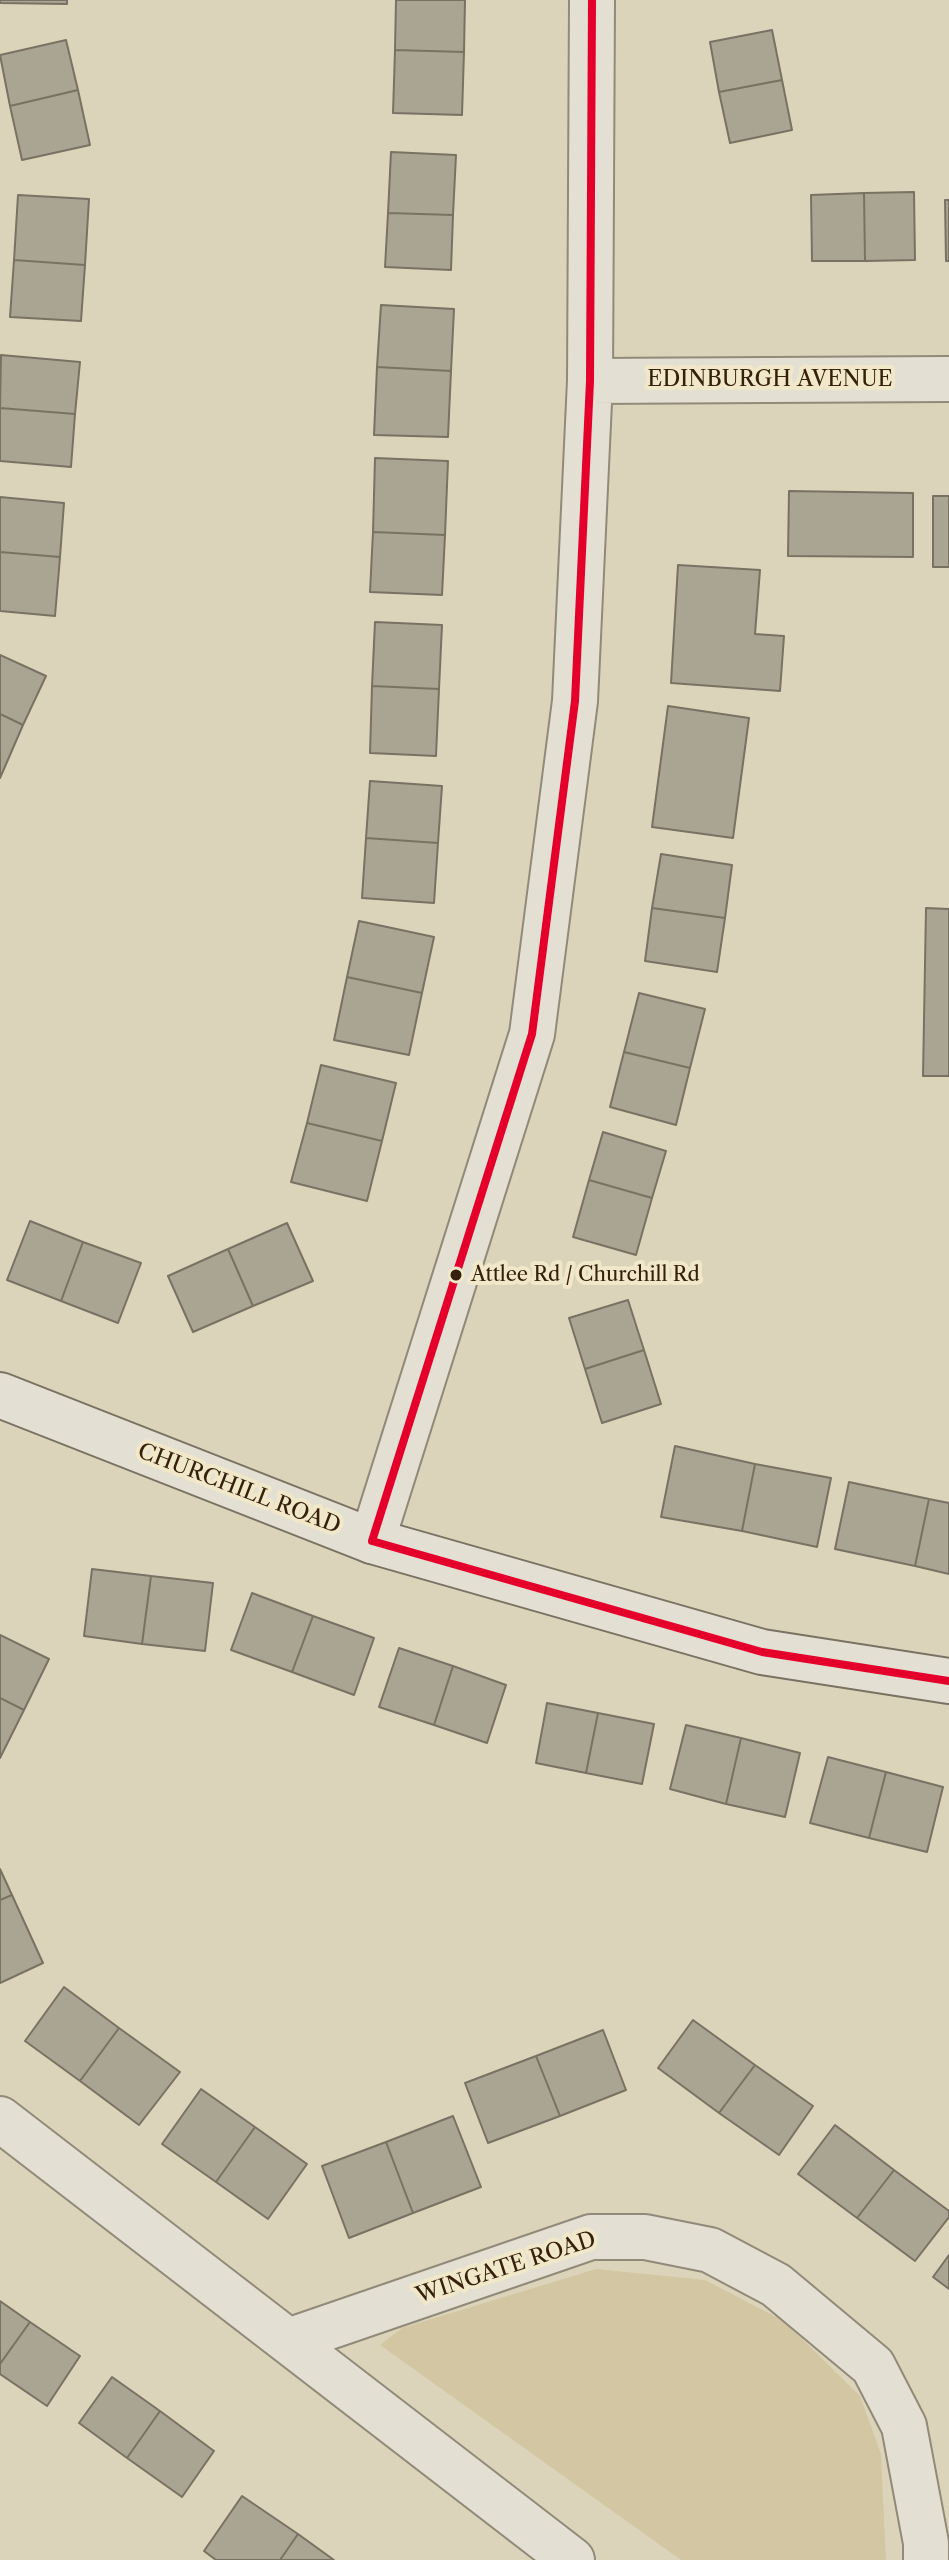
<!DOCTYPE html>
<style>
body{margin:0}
canvas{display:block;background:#dcd4ba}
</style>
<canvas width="949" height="2560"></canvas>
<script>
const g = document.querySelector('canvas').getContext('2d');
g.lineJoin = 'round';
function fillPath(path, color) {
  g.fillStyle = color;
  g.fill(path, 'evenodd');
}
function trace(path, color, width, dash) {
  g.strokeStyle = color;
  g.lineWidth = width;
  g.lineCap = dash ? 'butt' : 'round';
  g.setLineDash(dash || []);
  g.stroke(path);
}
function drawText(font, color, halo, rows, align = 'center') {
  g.font = font + ' "Libre Caslon Text",serif';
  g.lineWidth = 8;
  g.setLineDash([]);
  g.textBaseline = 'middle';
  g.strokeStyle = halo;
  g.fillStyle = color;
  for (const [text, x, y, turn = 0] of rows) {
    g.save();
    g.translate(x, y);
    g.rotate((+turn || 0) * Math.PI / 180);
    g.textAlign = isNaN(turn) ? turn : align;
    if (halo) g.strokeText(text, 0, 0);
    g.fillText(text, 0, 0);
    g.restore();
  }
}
const green = new Path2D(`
 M596,2269L705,2280L784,2321L860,2396L881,2454L886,2560H681L380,2345L402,2328Z`);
const building = new Path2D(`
 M0,0H67V4L0,3Z
 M396,0H465L464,52L395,50Z
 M772,30L782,80L719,92L710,42Z
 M66,40L78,90L10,106L0,55Z
 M395,50L464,52L462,115L393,113Z
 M782,80L792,130L730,143L719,92Z
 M78,90L90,145L22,160L10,106Z
 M391,152L456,155L453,215L388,213Z
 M914,192L915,260L865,261L864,193Z
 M864,193L865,261H812L811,195Z
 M18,195L89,199L85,265L14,260Z
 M945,200H949V261H946Z
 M388,213L453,215L451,270L385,267Z
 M14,260L85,265L81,321L10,317Z
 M381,305L454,309L451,371L377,367Z
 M1,355L80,362L75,414L0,408Z
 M377,367L451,371L448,437L374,435Z
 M0,408L75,414L71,467L0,461Z
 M375,458L448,461L445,535L373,532Z
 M789,491L913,493V557L788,556Z
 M933,496H949V567H933Z
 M0,497L64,503L60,557L0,552Z
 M373,532L445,535L442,595L370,592Z
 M0,552L60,557L55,616L0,611Z
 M678,565L760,570L755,634L784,636L780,691L671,683Z
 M375,622L442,625L439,689L372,686Z
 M0,655L46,676L23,725L0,714Z
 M372,686L439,689L436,756L370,753Z
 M668,706L749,718L733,838L652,827Z
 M0,714L23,725L0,778Z
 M370,781L442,786L438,843L366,838Z
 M366,838L438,843L434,903L362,898Z
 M661,854L732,865L725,918L652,908Z
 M652,908L725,918L717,972L645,961Z
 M926,908L949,909V1076H923Z
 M359,921L434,937L422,993L347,977Z
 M347,977L422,993L409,1055L334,1040Z
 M639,993L705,1009L690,1068L624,1052Z
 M624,1052L690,1068L676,1125L610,1107Z
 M321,1065L396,1083L382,1141L307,1123Z
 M307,1123L382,1141L367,1201L291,1182Z
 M603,1132L666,1151L652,1198L589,1180Z
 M589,1180L652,1198L636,1255L573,1237Z
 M30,1221L83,1242L61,1301L7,1280Z
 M287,1223L313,1281L253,1306L228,1249Z
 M83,1242L141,1263L118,1323L61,1301Z
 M228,1249L253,1306L193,1332L168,1276Z
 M628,1300L644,1350L585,1369L569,1318Z
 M644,1350L661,1404L602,1423L585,1369Z
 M675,1446L755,1464L742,1531L661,1517Z
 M755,1464L831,1478L817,1547L742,1531Z
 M849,1482L929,1499L915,1566L835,1549Z
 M929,1499L949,1503V1574L915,1566Z
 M92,1569L151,1576L142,1644L84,1636Z
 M151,1576L213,1583L205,1651L142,1644Z
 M252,1593L313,1616L292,1672L231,1650Z
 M313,1616L374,1638L354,1695L292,1672Z
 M0,1635L49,1659L24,1710L0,1698Z
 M399,1648L453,1666L434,1725L379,1707Z
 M453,1666L506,1685L487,1743L434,1725Z
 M0,1698L24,1710L0,1758Z
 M547,1703L598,1713L586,1773L536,1763Z
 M598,1713L654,1724L642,1784L586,1773Z
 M686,1725L741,1738L726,1804L670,1789Z
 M741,1738L800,1753L785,1817L726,1804Z
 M828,1757L886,1772L869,1838L810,1823Z
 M886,1772L943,1787L927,1852L869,1838Z
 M0,1869L12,1895L0,1900Z
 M12,1895L43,1963L0,1983V1900Z
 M64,1987L119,2028L80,2081L25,2041Z
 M693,2020L755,2065L719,2113L658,2068Z
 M119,2028L180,2072L139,2125L80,2081Z
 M603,2030L626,2090L560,2116L536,2056Z
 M536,2056L560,2116L488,2143L465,2083Z
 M755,2065L813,2106L779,2155L719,2113Z
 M201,2089L255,2127L216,2182L162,2144Z
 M453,2116L481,2187L413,2213L386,2142Z
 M835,2125L894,2170L857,2218L798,2174Z
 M255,2127L307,2164L268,2219L216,2182Z
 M386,2142L413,2213L349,2238L322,2166Z
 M894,2170L949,2211V2217L915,2261L857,2218Z
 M949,2255V2289L933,2277Z
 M0,2301L30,2322L0,2364Z
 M30,2322L80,2356L47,2406L0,2374V2364Z
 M112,2377L160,2411L127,2458L79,2423Z
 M160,2411L214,2451L182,2497L127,2458Z
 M242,2496L298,2534L280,2560H216L204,2551Z
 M298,2534L334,2560H280Z`);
const street = new Path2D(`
 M590,381L949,379
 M372,1541L532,1034L575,701L590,381L592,0
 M0,2119L572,2560
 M288,2341L591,2237H645L710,2250L776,2285L873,2366L904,2426L926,2543V2560`);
const secondary = new Path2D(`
 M0,1395L372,1541L762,1652L949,1681`);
const bus1 = new Path2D(`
 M592,0L590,381L575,701L532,1034L372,1541L762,1652L949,1681`);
const markers = [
 [456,1275,7,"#35200d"]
];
const busNames = [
 ["Attlee Rd / Churchill Rd",471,1275]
];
const streetNames = [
 ["EDINBURGH AVENUE",770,380],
 ["CHURCHILL ROAD",239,1489,21],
 ["WINGATE ROAD",506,2268,-18]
];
fillPath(green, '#d3c7a3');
fillPath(building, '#aaa492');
trace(building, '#797262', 2);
trace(street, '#918a79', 48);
trace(secondary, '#797262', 48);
trace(street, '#e3dfd2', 44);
trace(secondary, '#e3dfd2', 44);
trace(bus1, '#e4002b', 8);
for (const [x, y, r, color] of markers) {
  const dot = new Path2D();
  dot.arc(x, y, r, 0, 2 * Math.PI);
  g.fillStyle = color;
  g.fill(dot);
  trace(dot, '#f1e8c9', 3);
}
drawText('20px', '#35200d', '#f1e8c9', busNames, 'left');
drawText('22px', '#35200d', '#f1e8c9', streetNames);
</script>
